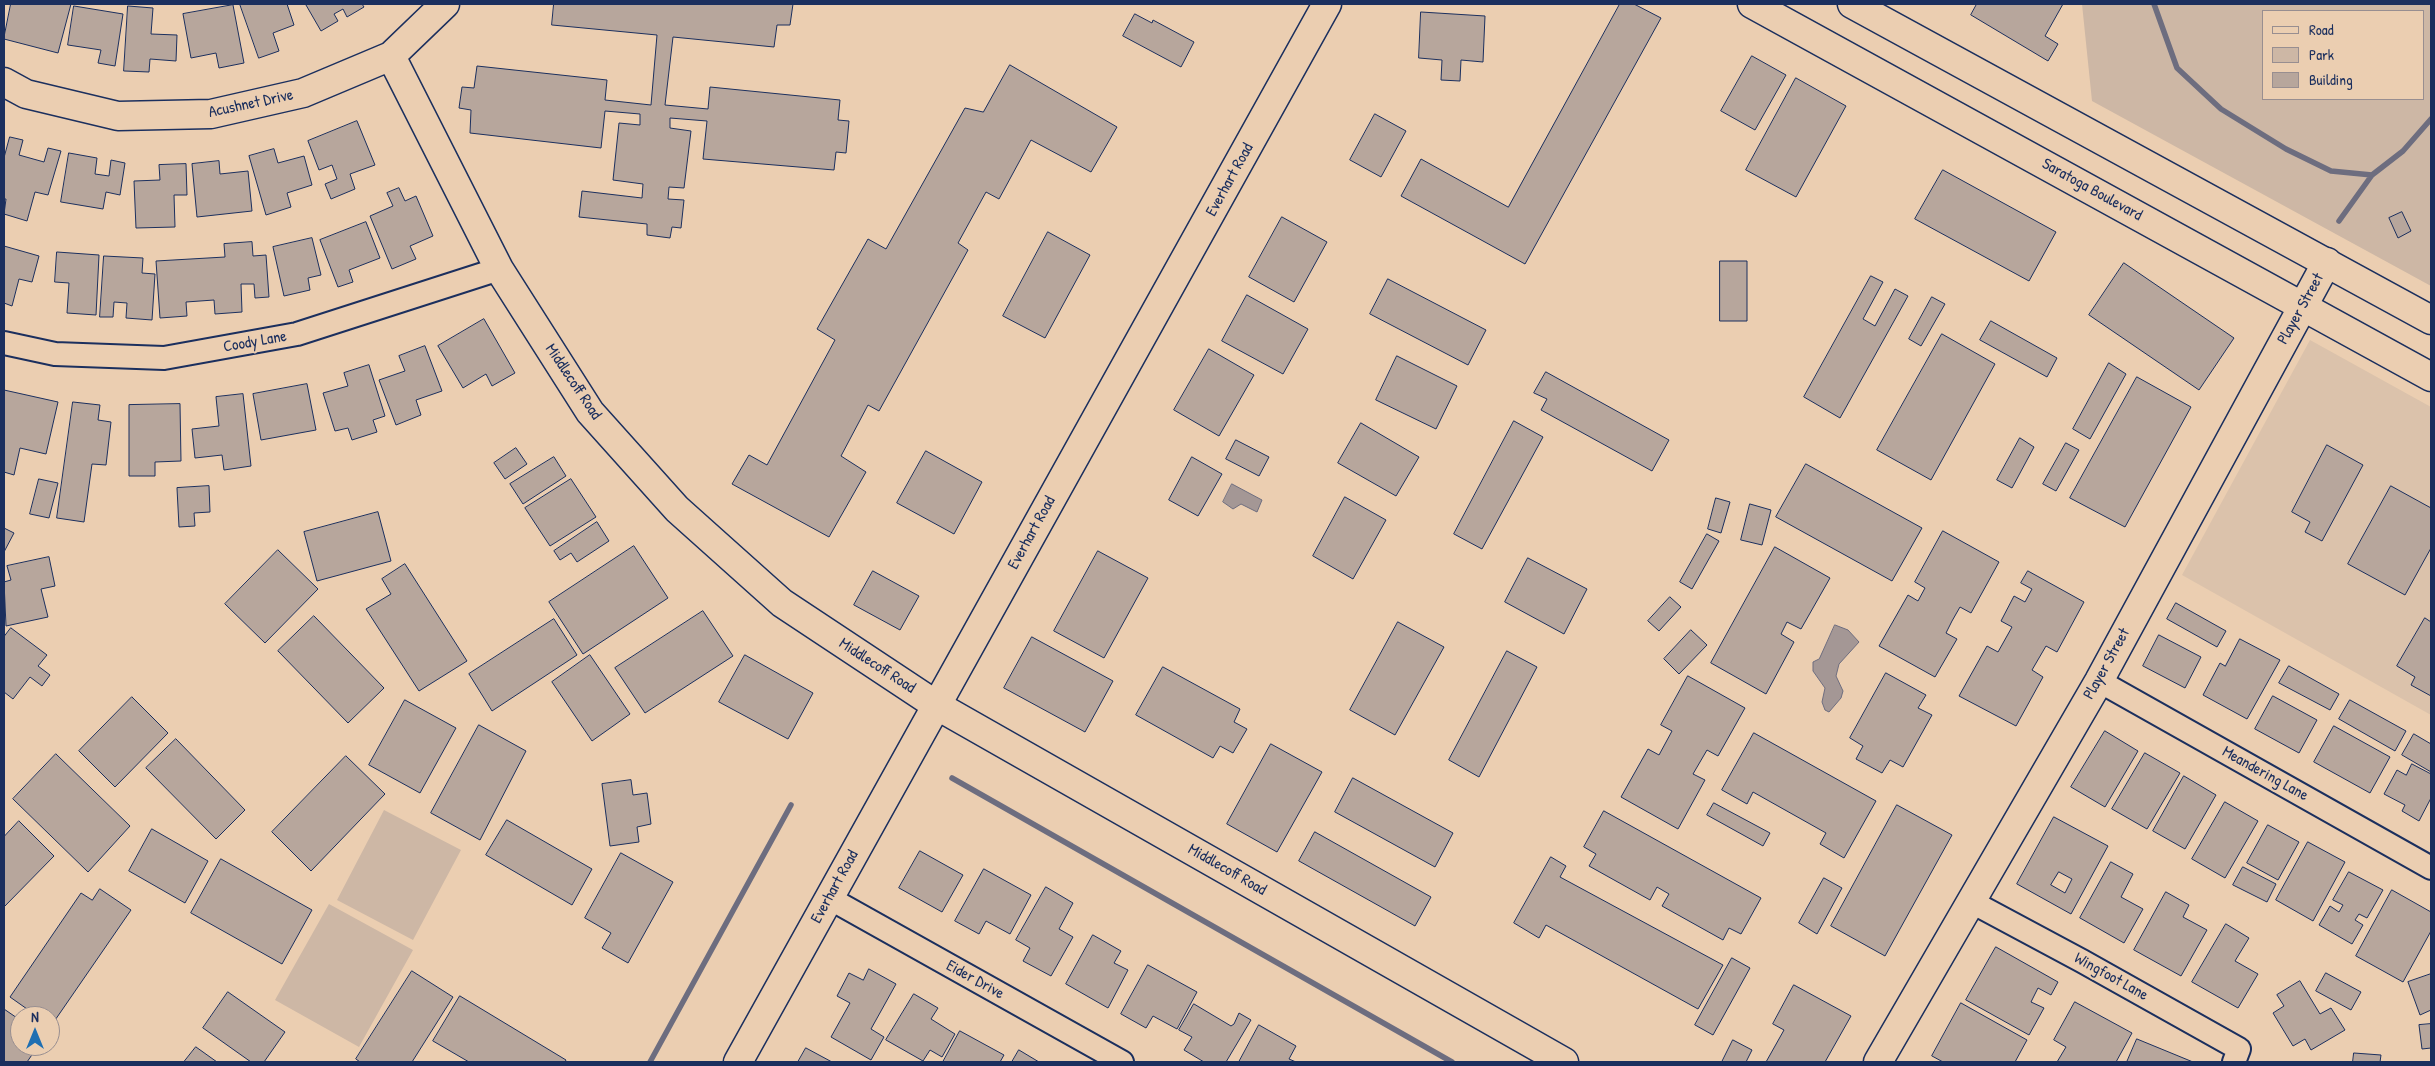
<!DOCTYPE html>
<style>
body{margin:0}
#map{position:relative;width:2435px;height:1066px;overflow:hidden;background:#ebceb1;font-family:"Patrick Hand",sans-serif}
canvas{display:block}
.frame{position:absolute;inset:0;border:5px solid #1b2f5e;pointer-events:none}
.legend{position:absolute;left:2262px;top:10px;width:162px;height:90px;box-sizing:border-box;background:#ebceb1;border:1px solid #988e90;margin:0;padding:6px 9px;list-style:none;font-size:15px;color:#1b2f5e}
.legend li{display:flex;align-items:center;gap:10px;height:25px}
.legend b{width:25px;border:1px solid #988e90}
.north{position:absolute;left:10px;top:1006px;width:50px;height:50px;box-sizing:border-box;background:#ebceb1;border:1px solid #988e90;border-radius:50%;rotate:0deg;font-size:14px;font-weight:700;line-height:20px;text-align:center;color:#1b2f5e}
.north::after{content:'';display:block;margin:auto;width:18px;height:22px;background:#1f6fb2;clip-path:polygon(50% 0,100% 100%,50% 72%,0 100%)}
</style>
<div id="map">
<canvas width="2435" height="1066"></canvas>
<div class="frame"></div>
<ul class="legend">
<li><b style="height:6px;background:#ebceb1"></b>Road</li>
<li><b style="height:14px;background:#cdb7a5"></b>Park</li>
<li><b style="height:14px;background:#b7a69c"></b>Building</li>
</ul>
<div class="north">N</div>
</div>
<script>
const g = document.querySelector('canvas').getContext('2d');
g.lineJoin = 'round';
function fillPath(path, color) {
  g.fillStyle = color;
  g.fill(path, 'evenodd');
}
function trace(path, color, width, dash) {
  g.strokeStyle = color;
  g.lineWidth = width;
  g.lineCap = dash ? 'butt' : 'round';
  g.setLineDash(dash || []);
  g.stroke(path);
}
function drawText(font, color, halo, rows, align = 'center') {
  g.font = font + ' "Patrick Hand",sans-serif';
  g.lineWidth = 4;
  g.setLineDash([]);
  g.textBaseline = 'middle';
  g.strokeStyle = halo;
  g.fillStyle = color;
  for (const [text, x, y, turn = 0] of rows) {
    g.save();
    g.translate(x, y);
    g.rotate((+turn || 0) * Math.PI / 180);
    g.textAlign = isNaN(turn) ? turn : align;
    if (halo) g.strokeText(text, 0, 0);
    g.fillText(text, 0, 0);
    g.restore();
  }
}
const built = new Path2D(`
 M2310,340L2431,407V715L2182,575Z`);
const green = new Path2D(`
 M2082,4H2431V286L2092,101ZM2264,11H2424V99H2264Z
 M384,810L461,850L413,940L337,900Z
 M329,904L413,950L359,1047L275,1000Z`);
const water = new Path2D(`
 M1232,484L1262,500L1257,512L1241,504L1233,509L1223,502Z
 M1835,625L1848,630L1859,642L1839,664L1836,676L1843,691L1841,698L1829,712L1825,710L1822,702L1825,688L1813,671V662L1819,659Z`);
const stream = new Path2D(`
 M2154,4L2177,68L2221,109L2286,149L2331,171L2372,175L2403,151L2431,119
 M2339,221L2372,175
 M952,778L1452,1062
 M650,1062L791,805`);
const building = new Path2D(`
 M11,4H71L58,53L4,39Z
 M240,4H287L294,25L273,33L279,51L259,58Z
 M308,4H362L364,7L347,17L343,9L334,14L338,21L321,31L306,5Z
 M554,4H793L790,25H777L774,47L673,37L665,105L708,109L710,87L840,100L838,120L849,121L846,153L836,152L834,170L703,159L707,121L670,118V128L691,131L684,188L669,187L668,199L684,200L681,228L672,227L670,238L647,235V224L579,217L582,191L642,198L643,184L613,180L619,123L640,125V114L605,111L601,148L470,133L471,110L459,108L462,87L474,88L477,66L607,80L605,100L651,105L657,35L552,25Z
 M1620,4H1634L1661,18L1525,264L1401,196L1421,159L1508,207Z
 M1977,4H2063L2045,36L2058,44L2048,61L1971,15Z
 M233,5L244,63L219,68L216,53L191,58L183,14Z
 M74,6L123,14L115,66L98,63L101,50L68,45Z
 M128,6L153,8L151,34L177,35L176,61L150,59L149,72L124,71Z
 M1421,12L1485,16L1483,62L1461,60L1460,81L1441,80L1442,60L1419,58Z
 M1135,14L1152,23L1153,20L1194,42L1181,67L1123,36Z
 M1752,56L1786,75L1755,130L1721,111Z
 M1010,65L1117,127L1091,172L1031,140L999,199L986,192L958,243L968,250L879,411L868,405L841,456L866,472L829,537L732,484L749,455L767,465L835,340L817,329L868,239L886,249L965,108L983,112Z
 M1796,78L1846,106L1796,197L1746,170Z
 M1375,114L1406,131L1381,177L1350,160Z
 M357,121L375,165L350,174L355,189L331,199L325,184L337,179L332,165L319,170L308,141Z
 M10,137L23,140L19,155L44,162L48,148L61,151L48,195L35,192L27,221L4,214L6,199H4V158Z
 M274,149L278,163L304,156L312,185L287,193L291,207L266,215L249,156Z
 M69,153L97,158L95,174L109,176L111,160L125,163L120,195L106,192L103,209L61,202Z
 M219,161L220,174L248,171L252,211L197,217L192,164Z
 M186,164L187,195H174L175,227L136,228L134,181L160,180L159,165Z
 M1943,170L2056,232L2029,281L1915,219Z
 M399,188L405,201L416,196L433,236L410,246L416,259L392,269L370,216L393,206L387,193Z
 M2402,212L2411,231L2398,238L2389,218Z
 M1282,217L1327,242L1294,302L1249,277Z
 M366,222L380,258L349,270L353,282L338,287L320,240Z
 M1048,232L1090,255L1045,338L1003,316Z
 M312,238L321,275L308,278L310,290L284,296L273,247Z
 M252,242L253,256L266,255L269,297L255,298L254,284H241L242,312L215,314L214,300L186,302L187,316L160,318L156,261L225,257L224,244Z
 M4,246L39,256L32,282L19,279L12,306L4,303Z
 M57,252L99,255L96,315L67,313L69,283L55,282Z
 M104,256L143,258L142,273L155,274L152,320L126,318L127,303L114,302L113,317H100Z
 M1720,261H1747V321H1720Z
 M2124,263L2234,338L2199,390L2089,315Z
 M1871,276L1883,282L1863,319L1875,326L1895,289L1908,296L1840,418L1804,397Z
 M1388,279L1486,330L1468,365L1370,314Z
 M1247,295L1308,329L1283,374L1222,341Z
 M1932,297L1945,304L1921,346L1909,339Z
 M484,319L515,373L492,386L486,374L463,388L438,346Z
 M1991,321L2057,358L2047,377L1980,340Z
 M1942,334L1995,364L1931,480L1877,450Z
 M425,346L442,391L416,400L421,415L396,425L379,380L405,371L399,356Z
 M1209,349L1254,375L1219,436L1174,410Z
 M1397,356L1457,386L1436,429L1376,400Z
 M2109,363L2126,374L2090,439L2073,429Z
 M369,365L385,416L373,420L377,432L352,440L348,428L335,431L323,393L348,386L344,373Z
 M1546,372L1669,440L1652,471L1541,410L1547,399L1534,393Z
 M2137,377L2191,407L2125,527L2070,498Z
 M307,384L316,430L261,440L253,394Z
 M4,390L58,402L46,454L20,448L14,475L4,472Z
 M243,394L251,466L224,470L222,455L195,458L192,429L219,426L216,397Z
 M73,402L100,405L98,420L111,422L106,465L92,464L84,522L57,518Z
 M180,404L181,461L155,462V476H129V405Z
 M1514,421L1543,437L1482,549L1454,534Z
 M1361,423L1419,457L1396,496L1338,463Z
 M2020,438L2034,447L2012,488L1997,480Z
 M1236,440L1269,457L1259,476L1226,459Z
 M2066,443L2079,450L2056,491L2043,484Z
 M2327,445L2363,465L2322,541L2305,532L2310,522L2292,512Z
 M516,448L527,464L505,479L494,463Z
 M926,451L982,482L954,534L897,503Z
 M554,457L566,476L523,504L510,484Z
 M1192,457L1222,474L1198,516L1169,500Z
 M1806,464L1922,528L1892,581L1776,517Z
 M39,479L58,483L49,518L30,514Z
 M571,479L596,517L550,546L525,508Z
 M209,486L210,512L194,513L195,526L179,527L177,488Z
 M2391,486L2431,508V548L2405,595L2348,564Z
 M1345,497L1386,520L1353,579L1313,556Z
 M1716,498L1730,502L1721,533L1708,529Z
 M1750,504L1771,510L1762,545L1741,540Z
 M378,512L391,561L317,581L304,532Z
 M597,522L609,541L577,562L571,553L560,560L554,551Z
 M4,528L14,533L4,552Z
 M1943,531L1999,562L1971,613L1960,607L1952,621L1946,633L1957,639L1935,677L1879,646L1908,595L1918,601L1925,588L1915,582Z
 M1707,534L1719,541L1692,589L1680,582Z
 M634,546L668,598L583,654L549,602Z
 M1775,547L1830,578L1801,629L1787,622L1781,634L1794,642L1766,694L1711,663Z
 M278,550L318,589L265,643L225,604Z
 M1098,551L1148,578L1104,658L1054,631Z
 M49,557L55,586L41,589L48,617L6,626L4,582L11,580L7,566Z
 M1528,558L1587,589L1564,634L1505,602Z
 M405,564L467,661L419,691L366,609L391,594L382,579Z
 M873,571L919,596L900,630L854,605Z
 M2028,571L2084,602L2057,652L2046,646L2032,670L2043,677L2016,726L1959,696L1987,646L1998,652L2012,627L2001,621L2014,596L2025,602L2032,589L2021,583Z
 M1670,597L1681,607L1659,631L1648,621Z
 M2176,603L2226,631L2217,647L2167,619Z
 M703,611L733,656L645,713L615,668Z
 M314,616L384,688L348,723L278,651Z
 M2425,618L2431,622V696L2411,685L2415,677L2397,666Z
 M554,619L577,655L492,711L469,674Z
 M1398,622L1444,647L1395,735L1350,710Z
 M11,628L47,655L38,666L50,675L42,686L30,677L13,699L4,692V637Z
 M1691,630L1707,645L1679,674L1664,659Z
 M2159,635L2201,657L2185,688L2143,666Z
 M1032,637L1113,681L1085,732L1004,688Z
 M2240,639L2280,660L2247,719L2203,695L2220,663L2225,666Z
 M1507,651L1537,667L1479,777L1449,760Z
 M590,655L630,714L592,741L552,682Z
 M745,655L813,693L788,739L719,702Z
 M2289,666L2339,694L2330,710L2279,683Z
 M1163,667L1240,709L1234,722L1247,729L1233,753L1220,746L1213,758L1136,715Z
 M1886,673L1926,695L1918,708L1932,715L1903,767L1890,760L1882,773L1856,759L1863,746L1850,738Z
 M1688,676L1745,708L1718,756L1707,750L1693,774L1705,780L1678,829L1621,797L1648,749L1659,755L1672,731L1661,725Z
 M2273,696L2317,720L2299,753L2255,729Z
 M132,697L168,733L115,787L79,751Z
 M405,700L456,728L420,793L369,765Z
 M2350,700L2406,731L2395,751L2339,719Z
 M479,725L526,751L480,840L431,813Z
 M2334,726L2390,757L2370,793L2314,762Z
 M2105,731L2138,751L2105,807L2071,787Z
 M1754,733L1876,801L1844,858L1820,844L1826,833L1753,792L1747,804L1722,790Z
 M2414,734L2431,744V772L2402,755Z
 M176,739L245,810L216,839L146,768Z
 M1271,744L1322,772L1277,852L1227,824Z
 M2145,753L2180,773L2147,829L2112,809Z
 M56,754L130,826L88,872L13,799Z
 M346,756L385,794L311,871L272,832Z
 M2412,764L2431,774V798L2419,821L2402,811L2405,805L2384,794L2397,770L2406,775Z
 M2184,776L2216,795L2185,849L2153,831Z
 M1353,778L1453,833L1435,867L1335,812Z
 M631,780L633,795L647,793L651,824L637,827L639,842L610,846L602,784Z
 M2225,802L2258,821L2225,878L2192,859Z
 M1714,803L1770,833L1763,846L1707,815Z
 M1897,805L1952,835L1885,956L1831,926Z
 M1604,811L1761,898L1741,934L1729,928L1723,940L1662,906L1669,894L1657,887L1650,900L1589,866L1596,854L1584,847Z
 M2054,817L2108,846L2071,914L2017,884ZM2059,872L2072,879L2065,893L2051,885Z
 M507,820L592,869L572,905L486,855Z
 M19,821L54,856L4,907V837Z
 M2268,825L2299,842L2278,880L2247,863Z
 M152,829L208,861L185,903L129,871Z
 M1315,832L1431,897L1415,926L1299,861Z
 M2308,842L2345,862L2313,921L2276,900Z
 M920,851L963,875L942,912L899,888Z
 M621,853L673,882L628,963L602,948L611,933L585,918Z
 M1551,857L1566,866L1560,877L1723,965L1698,1009L1546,925L1539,938L1514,923Z
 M221,859L312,910L282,964L191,913Z
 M2111,862L2133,874L2121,897L2143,909L2124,943L2080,918Z
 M2243,867L2276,884L2267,902L2233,885Z
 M984,869L1031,895L1010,934L986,921L979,934L955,921Z
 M2349,872L2383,890L2367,918L2359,914L2355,920L2363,925L2352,944L2319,925L2330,906L2339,912L2343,905L2333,900Z
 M1824,878L1842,888L1817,934L1799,923Z
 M1046,887L1073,903L1059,929L1073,937L1051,976L1023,961L1030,948L1016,940Z
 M100,889L131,910L51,1026L50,1016H37L10,997L81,893L92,900Z
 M2392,890L2431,912V931L2403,982L2356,956Z
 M2166,892L2189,905L2183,917L2207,930L2181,976L2134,950Z
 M2226,924L2249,938L2235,961L2258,974L2238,1008L2192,982Z
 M1093,935L1121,951L1114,963L1128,970L1108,1008L1066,984Z
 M1996,947L2058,982L2051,995L2038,988L2031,1002L2044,1008L2029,1035L1966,1000Z
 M1732,958L1750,968L1713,1035L1695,1025Z
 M1148,965L1197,992L1177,1029L1153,1016L1146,1028L1121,1014Z
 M869,969L896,984L871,1029L884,1037L871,1060L831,1037L850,1003L837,996L849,973L863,980Z
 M412,971L453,997L412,1062H360L356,1059Z
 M2326,973L2361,992L2351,1010L2316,991Z
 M2431,974V1010L2420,1015L2408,982Z
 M2300,981L2320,1014L2331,1008L2345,1030L2311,1050L2305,1039L2293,1046L2273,1013L2284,1006L2277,995Z
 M1794,985L1851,1016L1825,1062H1766L1784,1030L1773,1024Z
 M228,992L285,1032L264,1062H251L203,1028Z
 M914,994L938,1008L931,1019L955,1034L942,1057L930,1050L923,1061L886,1040Z
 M460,996L566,1060L565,1062H469L433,1041Z
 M2075,1002L2132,1033L2116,1062H2057L2066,1047L2054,1040Z
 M1961,1003L2027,1040L2015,1062H1943L1932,1056Z
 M1194,1004L1231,1026L1234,1024L1239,1013L1251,1020L1226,1062H1204L1184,1050L1192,1037L1179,1030Z
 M4,1009L20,1020V1046H38L27,1062H4Z
 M2431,1024V1048L2422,1049L2419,1025Z
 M1259,1025L1296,1046L1289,1059L1296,1062H1239Z
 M960,1031L1004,1055L1000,1062H943Z
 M2137,1039L2193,1062H2127Z
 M1733,1040L1752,1050L1746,1062H1722Z
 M196,1047L217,1062H184Z
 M806,1048L832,1062H798Z
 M1019,1050L1039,1062H1012Z
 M2354,1053L2381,1055L2380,1062H2353Z`);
const minor = new Path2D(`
 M4,343L55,354L164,358L297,334L499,269
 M2099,681L2431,868
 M829,898L1122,1062
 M1970,901L2082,961L2239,1049L2234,1062`);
const tertiary = new Path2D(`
 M391,56L499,269L590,412L677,509L782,603L936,705L1564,1062
 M4,82L26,94L118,116L211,114L303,93L391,56L445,4
 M1878,1062L2099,681L2327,262`);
const secondary = new Path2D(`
 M1752,4L2431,377
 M1852,4L2431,320
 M738,1062L1327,4`);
const streetNames = [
 ["Acushnet Drive",251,104,-12],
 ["Everhart Road",1230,180,-61],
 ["Saratoga Boulevard",2092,190,29],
 ["Player Street",2301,309,-61],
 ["Coody Lane",255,342,-10],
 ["Middlecoff Road",573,382,56],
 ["Everhart Road",1032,533,-61],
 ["Player Street",2107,664,-61],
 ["Middlecoff Road",877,666,33],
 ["Meandering Lane",2265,774,29],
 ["Middlecoff Road",1227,870,30],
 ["Everhart Road",835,887,-61],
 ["Wingfoot Lane",2111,977,29],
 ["Eider Drive",975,980,29]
];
fillPath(built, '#dbc2ab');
fillPath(green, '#cdb7a5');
fillPath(water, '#a49795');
trace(water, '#6d6d7f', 1);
trace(stream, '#6d6d7f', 5.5);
fillPath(building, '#b7a69c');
trace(building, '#1b2f5e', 1);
trace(minor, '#1b2f5e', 26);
trace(tertiary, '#1b2f5e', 31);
trace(secondary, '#1b2f5e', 31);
trace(minor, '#ebceb1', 22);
trace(tertiary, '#ebceb1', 28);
trace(secondary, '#ebceb1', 28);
drawText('16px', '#1b2f5e', '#ebceb1', streetNames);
</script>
